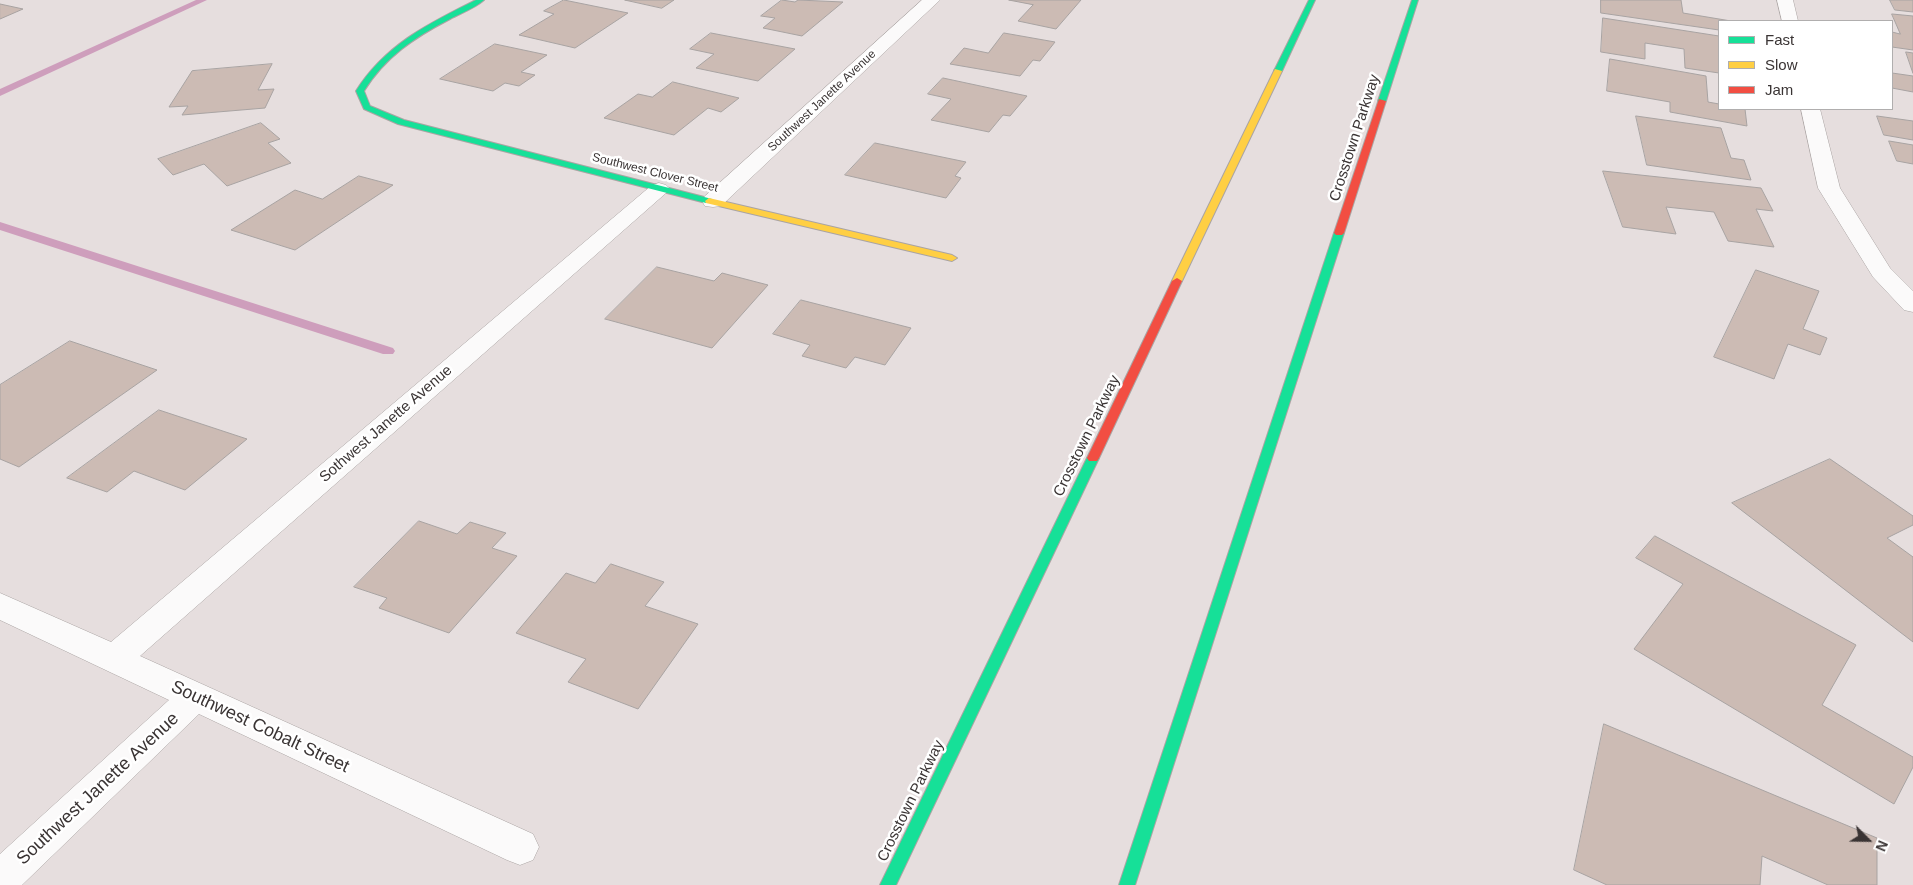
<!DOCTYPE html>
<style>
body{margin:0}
#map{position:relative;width:1913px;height:885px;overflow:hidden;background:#e6dede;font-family:Arial,sans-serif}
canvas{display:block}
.legend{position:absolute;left:1718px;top:20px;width:175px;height:90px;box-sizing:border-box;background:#fff;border:1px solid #b0aeae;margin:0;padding:6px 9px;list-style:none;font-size:15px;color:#3a3434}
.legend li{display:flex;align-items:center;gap:10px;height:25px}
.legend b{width:25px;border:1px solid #b0aeae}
.north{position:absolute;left:1843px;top:815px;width:50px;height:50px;-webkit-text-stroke:4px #fff;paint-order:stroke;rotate:113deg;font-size:14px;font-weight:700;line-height:20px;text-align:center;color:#3a3434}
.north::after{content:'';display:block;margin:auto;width:18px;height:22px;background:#3a3434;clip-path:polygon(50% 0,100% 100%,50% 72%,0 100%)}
</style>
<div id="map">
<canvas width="1913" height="885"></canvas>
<ul class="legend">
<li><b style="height:6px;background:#16e098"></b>Fast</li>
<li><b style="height:6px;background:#ffcf43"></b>Slow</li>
<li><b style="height:6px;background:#f24e42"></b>Jam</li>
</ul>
<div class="north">N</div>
</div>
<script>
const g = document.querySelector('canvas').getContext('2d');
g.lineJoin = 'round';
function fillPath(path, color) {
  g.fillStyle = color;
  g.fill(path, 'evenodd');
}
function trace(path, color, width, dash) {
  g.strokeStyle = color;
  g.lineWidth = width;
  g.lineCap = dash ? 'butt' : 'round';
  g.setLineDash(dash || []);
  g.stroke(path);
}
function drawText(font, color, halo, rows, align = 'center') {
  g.font = font + ' Arial,sans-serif';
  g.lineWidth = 5;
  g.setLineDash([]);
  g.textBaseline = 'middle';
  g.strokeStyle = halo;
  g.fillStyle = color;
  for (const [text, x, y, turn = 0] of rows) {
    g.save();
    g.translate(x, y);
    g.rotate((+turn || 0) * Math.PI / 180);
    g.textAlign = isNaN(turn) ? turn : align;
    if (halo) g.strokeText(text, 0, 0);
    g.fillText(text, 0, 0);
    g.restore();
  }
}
const stream = new Path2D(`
 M196,0H207L0,96V89Z
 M0,222L393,348L395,351L393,354H383L0,230Z`);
const building = new Path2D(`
 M564,0L628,13L575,48L519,35L554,14L544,11Z
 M625,0H674L662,8Z
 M782,0L795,2L798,0L843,2L802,36L763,28L775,18L761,16Z
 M1009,0H1081L1056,29L1018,21L1033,5Z
 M1601,0H1681L1683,13L1731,21H1719V30L1601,13Z
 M1890,0H1913V12L1895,10Z
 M0,4L23,9L0,19Z
 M1892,14L1913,16V50L1892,47V32L1900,34Z
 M1603,18L1719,36V73L1685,68L1684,49L1645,43V59L1601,52Z
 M711,33L795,49L758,81L696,68L714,54L690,49Z
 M1004,33L1055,42L1040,61L1033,60L1020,76L950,64L964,48L988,53Z
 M495,44L547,55L521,72L535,75L519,86L505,83L493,91L440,79Z
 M1906,52L1913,53V73Z
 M1610,59L1706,76L1708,102L1719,104V109H1745L1747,126L1670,112V102L1607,91Z
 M272,64L258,90L274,89L265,108L182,115L188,106L169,107L192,71Z
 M1892,73L1913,76V92L1892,88Z
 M943,78L1027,96L1010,116L1003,115L989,132L931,120L951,99L928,94Z
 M673,82L739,98L721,112L708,108L674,135L604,118L638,94L652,97Z
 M1636,116L1721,128L1731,158L1744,160L1751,180L1647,165Z
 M1877,116L1913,121V140L1884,135Z
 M261,123L280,139L268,143L291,163L227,186L204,164L173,175L158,159Z
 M1889,141L1913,145V164L1897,161Z
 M875,143L966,162L955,176L961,178L946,198L845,175Z
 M1603,171L1761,188L1773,211L1756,209L1774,247L1728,241L1714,212L1666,207L1676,234L1623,227Z
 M359,176L393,185L295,250L231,230L295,190L322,199Z
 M657,267L714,281L722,273L768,285L712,348L605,319Z
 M1756,270L1819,291L1803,329L1827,338L1820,355L1788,344L1774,379L1714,357Z
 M801,300L911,328L885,365L855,357L846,368L802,356L810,345L773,334Z
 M70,341L157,370L19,467L0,459V385Z
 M159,410L247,439L185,490L134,471L107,492L67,478Z
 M1830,459L1913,516V525L1887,538L1913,557V642L1732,503Z
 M419,521L457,534L470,522L506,533L492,548L517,556L449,633L379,608L387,598L354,587Z
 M1655,536L1856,645L1822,705L1913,757V767L1894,804L1634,649L1683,584L1636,558Z
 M611,564L664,582L645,606L698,624L638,709L568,682L586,659L516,633L566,573L595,583Z
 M1604,724L1877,838V885H1828L1762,856L1760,885H1607L1574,870Z`);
const street = new Path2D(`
 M922,0H940L721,206L713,207L705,206L702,201L705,196Z
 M1777,0H1793L1798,21H1782Z
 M1801,109H1820L1840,188L1890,268L1913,291V312L1904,310L1873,277L1818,188Z
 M659,183L666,185L670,189L666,193L140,656L533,834L539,847L533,860L520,865L507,860L199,714L22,885H0V854L169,700L0,620V593L111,642L652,185Z`);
const fast = new Path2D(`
 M476,0H484C475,8 461,13 450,19C415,37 385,57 364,91L370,106L404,120L712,199V203H706L398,124L364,109L356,91C386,44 428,24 476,0Z
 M1309,0H1315L1282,71L1275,73L1274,71Z
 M1412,0H1418L1386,101L1379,103L1378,101Z
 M1339,230L1344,233L1135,885H1119L1334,233Z
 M1093,454L1099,458L896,885H880L1087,458Z`);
const slow = new Path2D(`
 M1275,69L1282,71L1182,281L1177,284L1174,283L1172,281Z
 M709,198L952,255L957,258L952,261L706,203L705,201Z`);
const jam = new Path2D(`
 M1379,99L1386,101L1344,233L1342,235H1336L1334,233Z
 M1177,278L1182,281L1099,458L1097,461H1089L1087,458L1172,281Z`);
const farStreetnames = [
 ["Southwest Janette Avenue",822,101,-43],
 ["Southwest Clover Street",655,173,14]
];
const streetNames = [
 ["Crosstown Parkway",1355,138,-72],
 ["Sothwest Janette Avenue",386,424,-41],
 ["Crosstown Parkway",1087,436,-64],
 ["Crosstown Parkway",911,801,-64]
];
const nearStreetnames = [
 ["Southwest Cobalt Street",260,727,25],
 ["Southwest Janette Avenue",98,789,-43]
];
fillPath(stream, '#ce9ebc');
fillPath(building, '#ccbbb4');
trace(building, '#a8a3a2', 1);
trace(street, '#aaa4a3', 1);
trace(fast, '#aaa4a3', 2);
trace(slow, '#aaa4a3', 2);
trace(jam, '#aaa4a3', 2);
fillPath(street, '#fbfafa');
fillPath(fast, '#16e098');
fillPath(slow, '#ffcf43');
fillPath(jam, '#f24e42');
drawText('12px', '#3a3434', '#fff', farStreetnames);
drawText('15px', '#3a3434', '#fff', streetNames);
drawText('18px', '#3a3434', '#fff', nearStreetnames);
</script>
